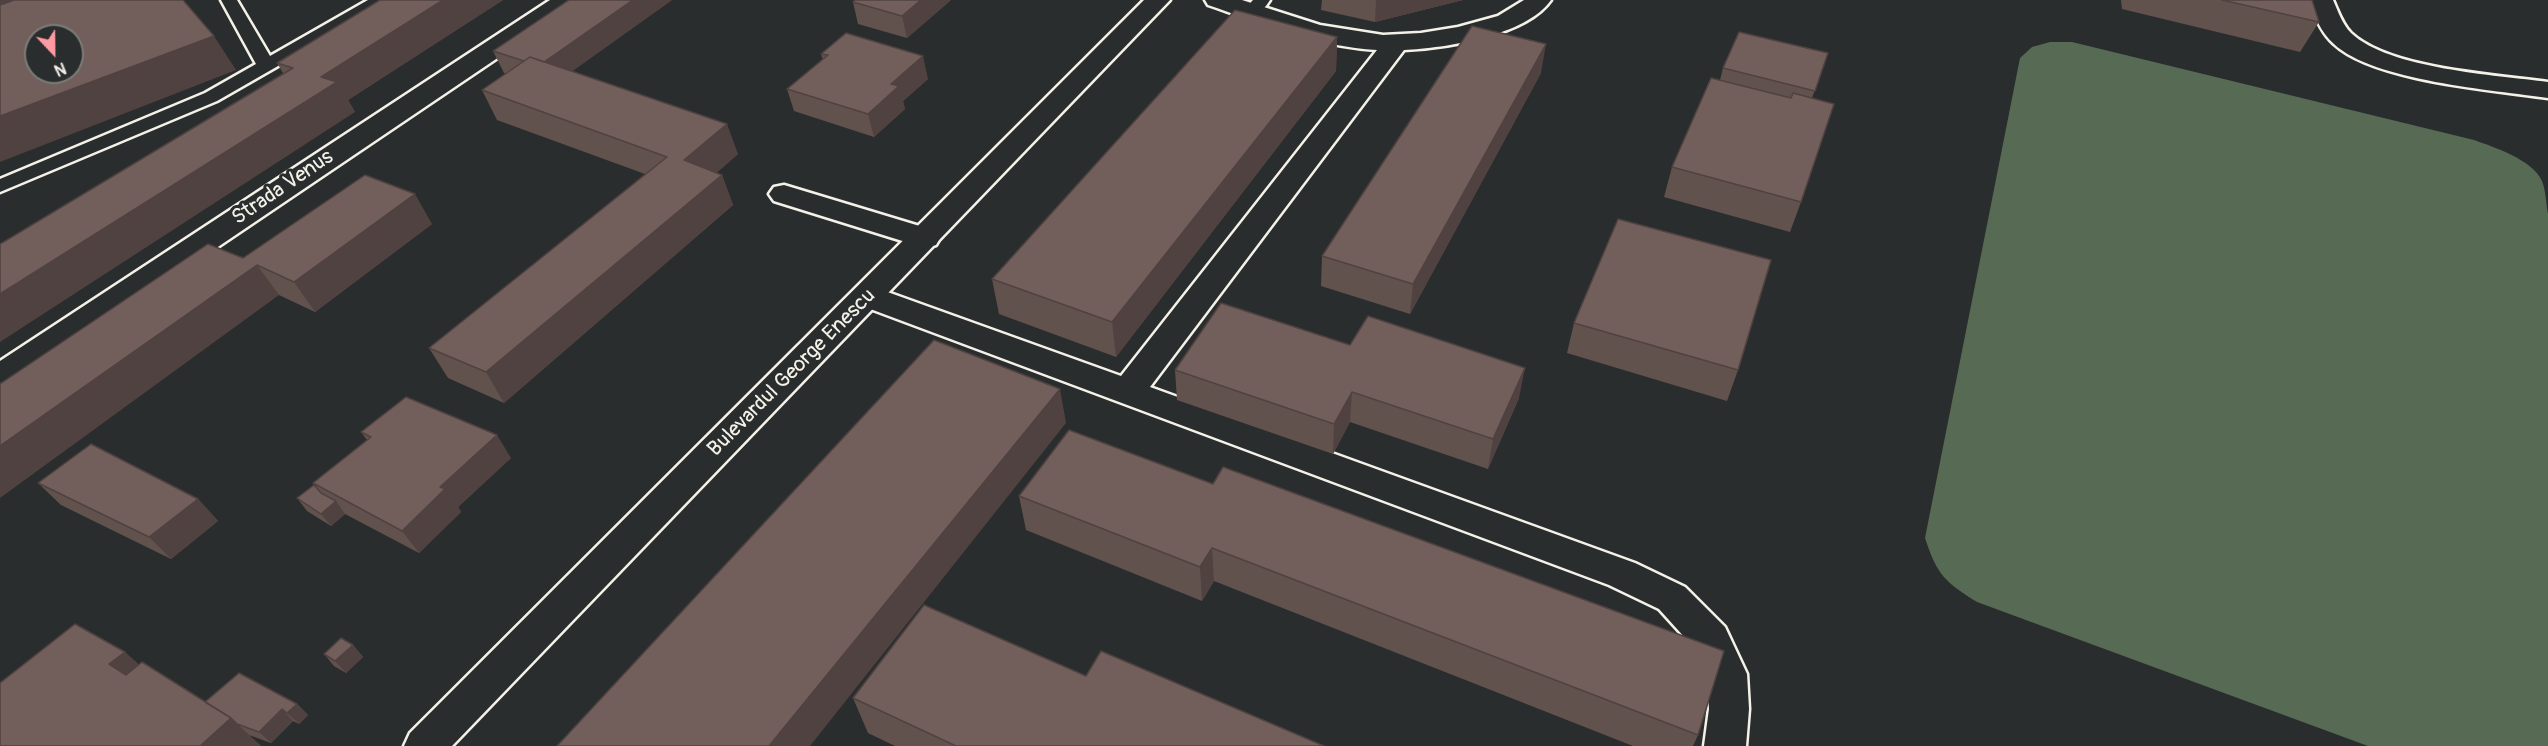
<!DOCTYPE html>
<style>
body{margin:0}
#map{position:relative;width:2548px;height:746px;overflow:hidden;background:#2a2d2e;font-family:Pangolin,sans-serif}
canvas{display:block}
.north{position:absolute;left:24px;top:24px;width:60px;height:60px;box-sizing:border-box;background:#2a2d2e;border:2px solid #7b7b78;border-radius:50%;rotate:158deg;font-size:16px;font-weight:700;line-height:24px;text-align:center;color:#f4f1e8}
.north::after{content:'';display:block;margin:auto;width:21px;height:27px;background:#ff9aa2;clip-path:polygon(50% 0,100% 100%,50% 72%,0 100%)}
</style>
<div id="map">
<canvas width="2548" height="746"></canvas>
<div class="north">N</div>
</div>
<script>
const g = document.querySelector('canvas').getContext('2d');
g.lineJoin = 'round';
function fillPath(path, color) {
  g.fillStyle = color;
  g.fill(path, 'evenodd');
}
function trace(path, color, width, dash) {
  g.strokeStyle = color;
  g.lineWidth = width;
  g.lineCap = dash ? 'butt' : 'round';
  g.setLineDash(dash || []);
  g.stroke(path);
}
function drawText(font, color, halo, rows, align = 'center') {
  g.font = font + ' Pangolin,sans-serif';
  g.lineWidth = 6;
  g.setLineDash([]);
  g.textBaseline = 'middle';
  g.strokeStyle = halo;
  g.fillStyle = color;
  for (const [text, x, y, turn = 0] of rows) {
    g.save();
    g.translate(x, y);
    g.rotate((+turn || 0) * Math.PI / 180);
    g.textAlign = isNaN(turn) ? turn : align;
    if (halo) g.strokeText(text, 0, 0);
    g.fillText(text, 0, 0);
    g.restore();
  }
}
const green = new Path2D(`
 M2050,42H2072L2474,140C2494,147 2533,160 2542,181C2546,191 2546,204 2548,214V746H2368L1977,602C1945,582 1937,575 1925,538L2020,58L2032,47Z`);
const lane = new Path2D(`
 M221,0H237L270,56L368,0H388L386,4L217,101L0,192V179L205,93L256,64Z
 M1253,0H1270C1264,9 1258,18 1246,15L1243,11Z`);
const street = new Path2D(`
 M550,0H579L576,5L12,386L0,389V361Z
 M1205,0H1242L1320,25L1383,35L1421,33L1458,27L1498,16L1524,0H1551C1526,36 1445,48 1404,50L1150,387L1635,563L1685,587L1725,627L1747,674L1749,709L1746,746H1704L1709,709L1707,674L1696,650L1659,609L1609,585L857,304L852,296L857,288L868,285L1121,376L1377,50C1319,47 1263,24 1208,5Z
 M2309,0H2333C2338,11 2342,24 2351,33C2389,69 2496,75 2548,82V98C2494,90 2373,81 2334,44C2321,33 2314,15 2309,0Z
 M784,185L936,231L940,238L936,245L925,248L774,201L769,194L774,187Z`);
const secondary = new Path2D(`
 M1144,0H1170L452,746H404L410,733Z`);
const wall = new Path2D(`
 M380,0H503L348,100L355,112L283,73L277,63Z
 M672,0L572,71L738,154L716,173L722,175L733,205L504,403L448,378L429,348L645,174L497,120L482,90L506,74L504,73L493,51Z
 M951,0L907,38L858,24L853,2Z
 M1322,0H1463L1375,22L1321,10Z
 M2121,0H2312L2319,22L2300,52L2122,9Z
 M1337,37L1336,71L1116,357L999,314L992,279Z
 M1828,53L1812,98L1801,202L1790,232L1664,197L1672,167L1720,80L1723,68Z
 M821,54L928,79L903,101L905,109L874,137L794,111L787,89L823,60Z
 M1541,73L1410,314L1321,286L1322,256Z
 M432,224L315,312L279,295L243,258Z
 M1574,323L1738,370L1727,401L1567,353Z
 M1175,370L1519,398L1488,469L1350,422L1333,454L1177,400Z
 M1069,430L1698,735L1693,746H1633L1214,581L1202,601L1026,530L1019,496Z
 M361,432L511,458L458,507L461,512L419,553L345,514L331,526L307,511L297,498L314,485L313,483L367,440Z
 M38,483L198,499L218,521L171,559L61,505Z
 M353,645L363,657L346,673L334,666L324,654Z
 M139,665L205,702L297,704L308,715L299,724L293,721L271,743L249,735L261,746H0Z
 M1086,676L1324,746H895L868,733L853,698Z`);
const shadedWall = new Path2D(`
 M0,0H17L0,6Z
 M443,0H503L348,100L355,112L0,342V294L321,77Z
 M633,0H672L549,88L538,66Z
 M921,0H951L907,38L902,16Z
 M1376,0H1463L1375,22Z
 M214,36L236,70L0,162V116Z
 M1337,37L1336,71L1116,357L1112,322Z
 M1546,44L1541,73L1410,314L1413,284Z
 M923,56L928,79L903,101L905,109L874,137L868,114L891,84Z
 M727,124L738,154L696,191L684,160Z
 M722,175L733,205L504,403L486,372Z
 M415,194L432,224L315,312L294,282Z
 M257,265L279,295L0,498V446Z
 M1525,368L1519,398L1488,469L1493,439Z
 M1060,389L1066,423L810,746H769Z
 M1352,392L1350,422L1333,454L1334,424Z
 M497,435L511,458L458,507L461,512L419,553L402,531L440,487Z
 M198,499L218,521L171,559L149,537Z
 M336,501L345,514L331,526L321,514Z
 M1212,548L1214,581L1202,601L1200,567Z
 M353,645L363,657L346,673L335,661Z
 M125,652L161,684L146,697L109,664Z
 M297,704L308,715L299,724L287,713Z
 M282,709L293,721L271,743L259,732Z
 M231,718L261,746H200Z`);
const building = new Path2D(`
 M14,0H183L214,36L0,116V5ZM36,36H72V72H36Z
 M380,0H443L321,77L337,82L0,294V244L293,68L277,63Z
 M569,0H633L544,62L530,57L524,61L493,51Z
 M855,0H921L902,16L853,2Z
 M2222,0H2312L2319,22Z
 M1235,10L1337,37L1112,322L992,279Z
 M1472,26L1546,44L1413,284L1322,256Z
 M1739,32L1828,53L1815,91L1723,68Z
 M846,33L923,56L891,84L899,86L868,114L787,89L828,55L821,54Z
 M530,57L727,124L684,160L722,175L486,372L429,348L667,157L482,90Z
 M1711,78L1791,98L1793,93L1834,104L1801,202L1672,167Z
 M365,175L415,194L294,282L257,265L0,446V384L208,244L243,258Z
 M1618,219L1771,260L1738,370L1574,323Z
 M1221,303L1350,345L1368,316L1525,368L1493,439L1352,392L1334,424L1175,370Z
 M934,340L1060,389L769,746H557Z
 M406,397L497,435L440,487L445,489L402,531L313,483L371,437L361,432Z
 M1069,430L1213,484L1223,467L1724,651L1698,735L1212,548L1200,567L1019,496Z
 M91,444L198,499L149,537L38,483Z
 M314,485L321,493L336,501L321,514L297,498Z
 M924,605L1086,676L1101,651L1324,746H956L853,698Z
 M75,624L125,652L109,664L126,675L142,662L231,718L200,746H0V683Z
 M341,638L353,645L335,661L324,654Z
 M239,673L297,704L287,713L282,709L259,732L237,724L231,718L205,702Z`);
const streetNames = [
 ["Strada Venus",283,188,-34],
 ["Bulevardul George Enescu",792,373,-45]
];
fillPath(green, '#576a54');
trace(lane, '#f4f1e8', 5);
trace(street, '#f4f1e8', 5);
trace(secondary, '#f4f1e8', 5);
fillPath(lane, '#2a2d2e');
fillPath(street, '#2a2d2e');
fillPath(secondary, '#2a2d2e');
fillPath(wall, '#62524e');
fillPath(shadedWall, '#504240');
fillPath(building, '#725f5b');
trace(building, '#504240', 1.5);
drawText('21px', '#f4f1e8', '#2a2d2e', streetNames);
</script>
